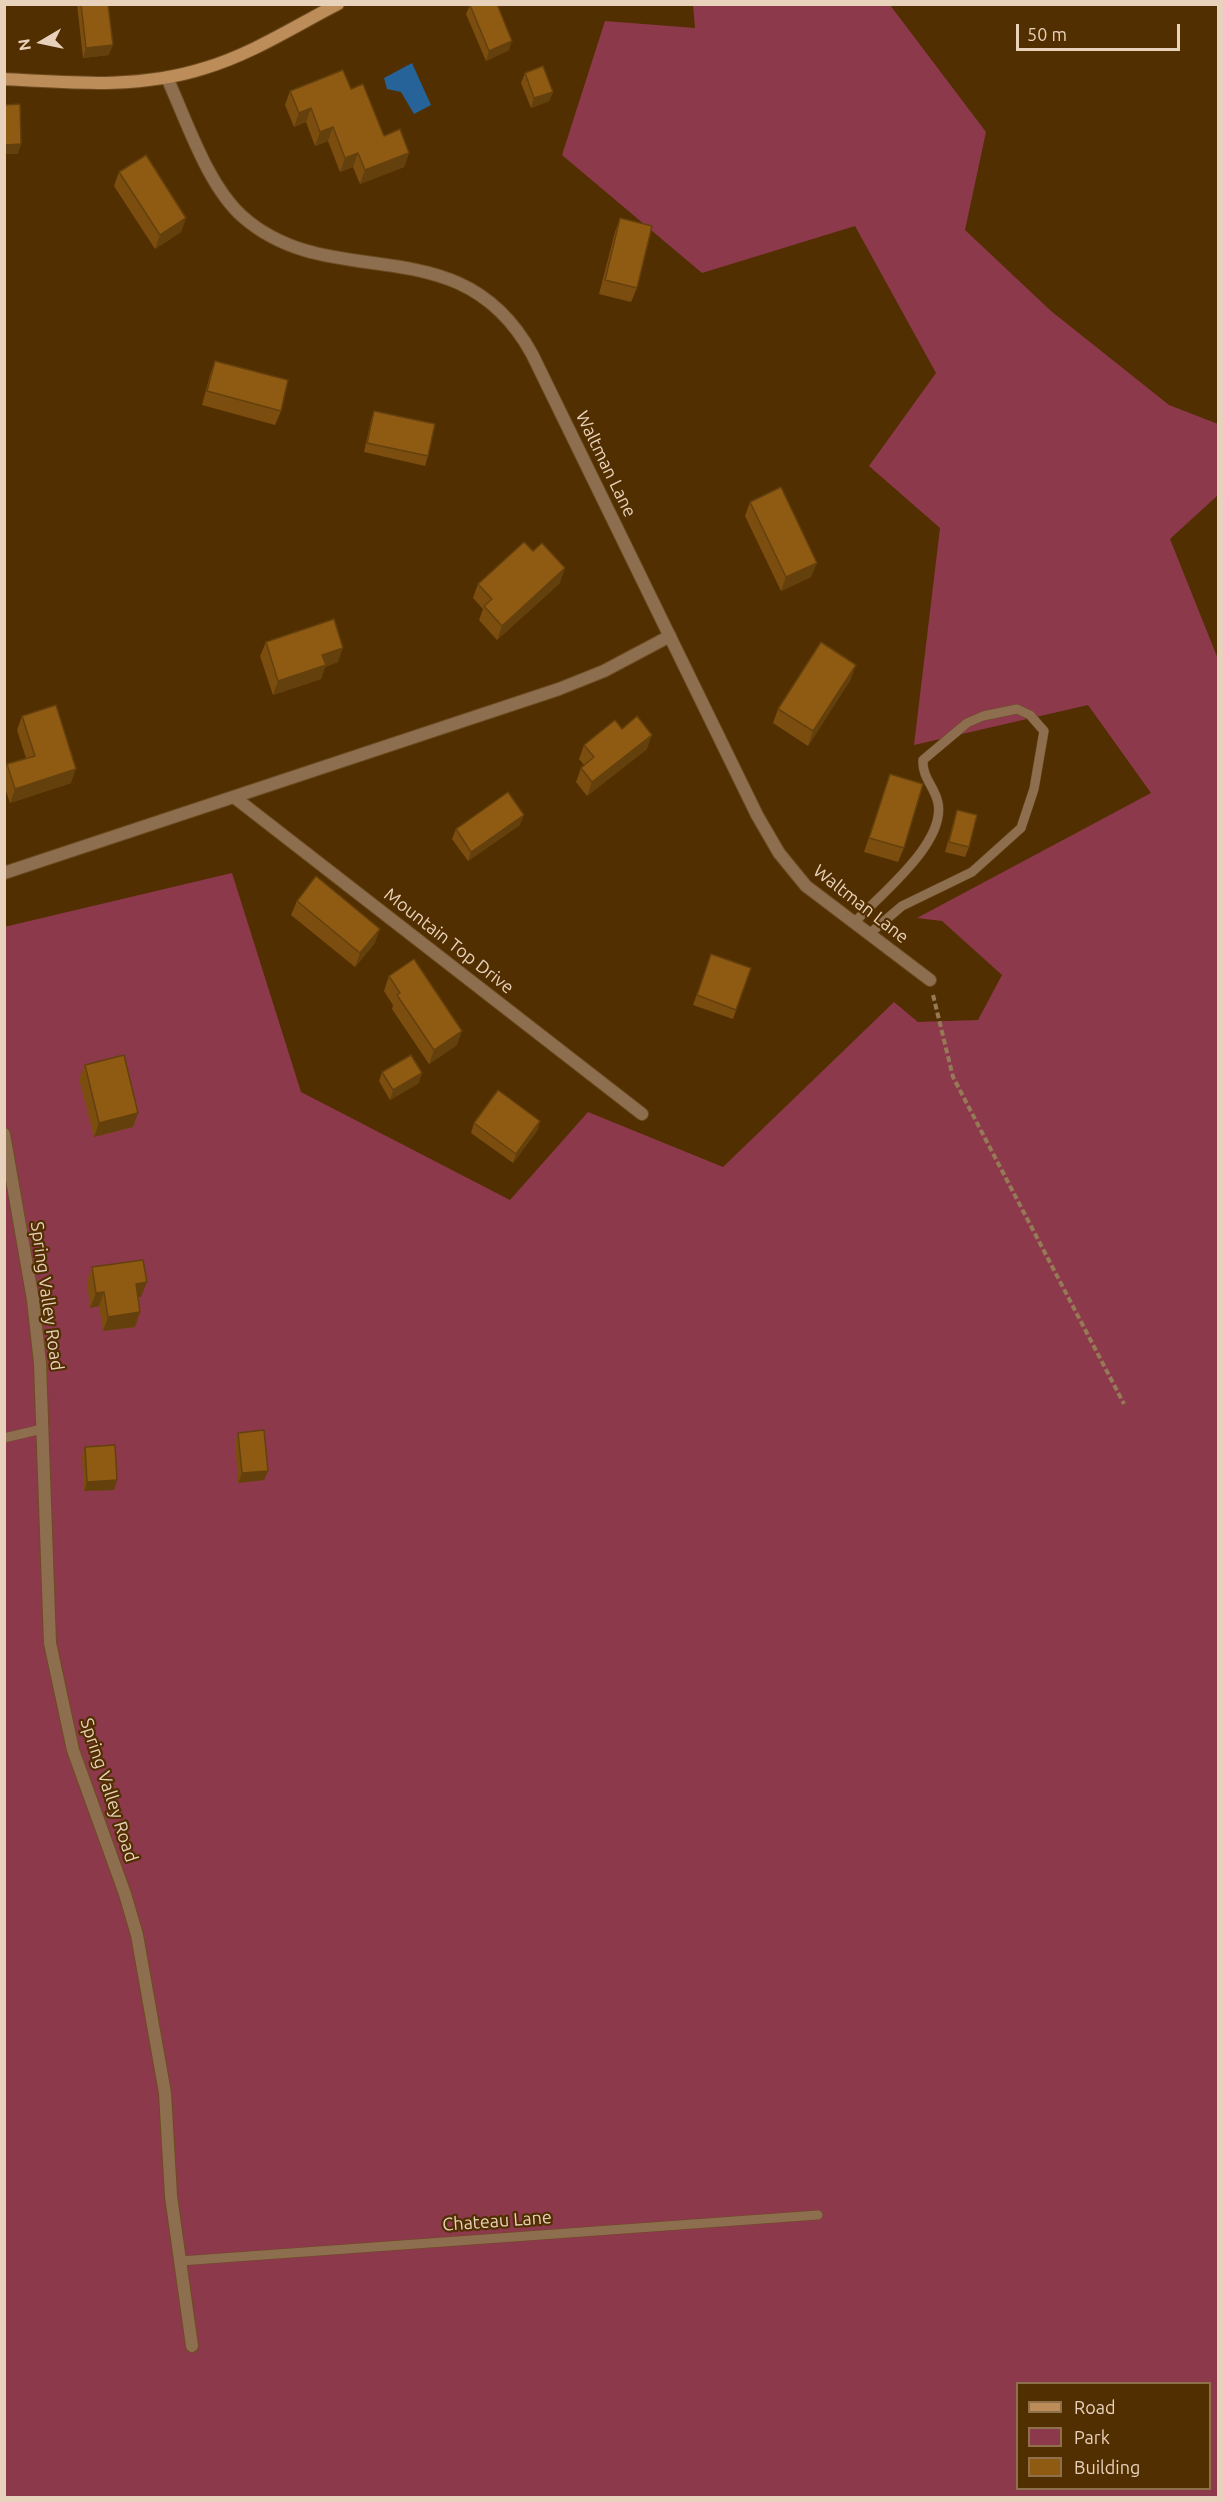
<!DOCTYPE html>
<style>
body{margin:0}
#map{position:relative;width:1223px;height:2502px;overflow:hidden;background:#522f00;font-family:Ubuntu,sans-serif}
canvas{display:block}
.frame{position:absolute;inset:0;border:6px solid #e8d2bc;pointer-events:none}
.legend{position:absolute;left:1016px;top:2382px;width:195px;height:108px;box-sizing:border-box;background:#522f00;border:2px solid #8e704b;margin:0;padding:8px 10px;list-style:none;font-size:18px;color:#e8d2bc}
.legend li{display:flex;align-items:center;gap:12px;height:30px}
.legend b{width:30px;border:2px solid #8e704b}
.north{position:absolute;left:12px;top:12px;width:60px;height:60px;-webkit-text-stroke:4px #522f00;paint-order:stroke;rotate:261deg;font-size:16px;font-weight:700;line-height:24px;text-align:center;color:#e8d2bc}
.north::after{content:'';display:block;margin:auto;width:21px;height:27px;background:#e8d2bc;clip-path:polygon(50% 0,100% 100%,50% 72%,0 100%)}
.scale{position:absolute;left:1016px;top:24px;width:164px;height:27px;box-sizing:border-box;border:3px solid #e8d2bc;border-top:0;padding-left:8px;font-size:18px;line-height:21px;white-space:nowrap;color:#e8d2bc;-webkit-text-stroke:4px #522f00;paint-order:stroke}
</style>
<div id="map">
<canvas width="1223" height="2502"></canvas>
<div class="frame"></div>
<ul class="legend">
<li><b style="height:8px;background:#bd8d59"></b>Road</li>
<li><b style="height:16px;background:#8c394c"></b>Park</li>
<li><b style="height:16px;background:#8f5b13"></b>Building</li>
</ul>
<div class="north">N</div>
<div class="scale">50 m</div>
</div>
<script>
const g = document.querySelector('canvas').getContext('2d');
g.lineJoin = 'round';
function fillPath(path, color) {
  g.fillStyle = color;
  g.fill(path, 'evenodd');
}
function trace(path, color, width, dash) {
  g.strokeStyle = color;
  g.lineWidth = width;
  g.lineCap = dash ? 'butt' : 'round';
  g.setLineDash(dash || []);
  g.stroke(path);
}
function drawText(font, color, halo, rows, align = 'center') {
  g.font = font + ' Ubuntu,sans-serif';
  g.lineWidth = 4.5;
  g.setLineDash([]);
  g.textBaseline = 'middle';
  g.strokeStyle = halo;
  g.fillStyle = color;
  for (const [text, x, y, turn = 0] of rows) {
    g.save();
    g.translate(x, y);
    g.rotate((+turn || 0) * Math.PI / 180);
    g.textAlign = isNaN(turn) ? turn : align;
    if (halo) g.strokeText(text, 0, 0);
    g.fillText(text, 0, 0);
    g.restore();
  }
}
const green = new Path2D(`
 M693,5H890L986,132L965,230L1051,311L1169,405L1218,424V495L1170,539L1218,659V2497H5L4,927L232,873L301,1092L510,1200L588,1112L723,1167L894,1002L918,1022L978,1020L1002,975L942,921L917,918L1151,793L1088,705L914,745L940,528L869,466L936,373L855,226L702,273L562,155L605,21L695,28ZM1018,2384H1210V2488H1018Z`);
const water = new Path2D(`
 M412,63L431,105L414,114L401,92L387,89L384,78Z`);
const path = new Path2D(`
 M933,995L953,1077L1124,1404`);
const service = new Path2D(`
 M854,923C878,896 946,844 938,803C935,787 922,778 923,760L967,723L983,716L1017,709L1030,715L1044,731L1034,789L1021,828L972,872L902,906L869,934
 M4,1438L42,1429
 M180,2261L818,2215`);
const minor = new Path2D(`
 M167,78C187,121 207,185 243,217C333,296 460,223 532,354L757,815L779,853L806,886L930,980
 M234,797L642,1114
 M4,873L559,689L604,671L670,636
 M4,1134L33,1300L40,1363L50,1643L73,1750L125,1894L137,1935L165,2093L171,2196L192,2346`);
const secondary = new Path2D(`
 M4,79C72,83 140,89 205,68C252,54 295,26 338,4`);
const wall = new Path2D(`
 M77,4H108L109,55L83,58Z
 M470,5L509,50L486,61L466,14Z
 M525,73L553,92L549,101L531,108L521,83Z
 M351,89L384,136L409,153L404,167L360,184L353,167L340,172L328,141L315,146L306,122L294,127L285,105L290,91Z
 M119,172L186,218L181,232L155,249L114,186Z
 M620,218L637,288L631,302L599,294L615,232Z
 M215,361L281,411L275,425L202,405L210,375Z
 M374,411L428,456L425,466L364,452L371,420Z
 M750,502L811,577L781,591L745,516Z
 M560,583L497,640L479,620L483,609L473,598L478,584Z
 M266,642L338,662L325,667L321,679L273,695L260,656Z
 M851,679L808,746L773,723L778,709Z
 M22,716L71,783L10,803L4,785V772L7,764L26,758L17,730Z
 M584,745L647,749L587,796L576,782L581,768L584,765L579,759Z
 M890,774L904,848L898,862L864,852Z
 M957,810L969,847L965,857L945,852Z
 M520,825L468,861L452,839L456,829Z
 M297,901L375,943L355,967L291,915Z
 M711,954L751,968L733,1019L693,1005Z
 M389,976L457,1045L429,1064L392,1009L393,1005L384,991Z
 M85,1065L138,1113L133,1127L94,1137L79,1079Z
 M382,1072L419,1083L390,1100L379,1081Z
 M540,1121L537,1131L513,1163L471,1133L474,1123Z
 M92,1267L141,1297H138L140,1312L135,1327L103,1331L99,1306L90,1308L87,1281Z
 M238,1433L264,1480L238,1483L235,1442Z
 M85,1447L117,1480L114,1490L84,1491L82,1456Z`);
const shadedWall = new Path2D(`
 M512,41L509,50L486,61L489,51Z
 M113,45L109,55L83,58L86,48Z
 M553,92L549,101L531,108L534,98Z
 M311,108L306,122L294,127L299,113Z
 M333,127L328,141L315,146L320,132Z
 M21,144L18,154H4V145Z
 M358,153L353,167L340,172L345,158Z
 M409,153L404,167L360,184L365,170Z
 M186,218L181,232L155,249L160,235Z
 M817,563L811,577L781,591L786,577Z
 M565,568L560,583L497,640L502,626Z
 M343,648L338,662L325,667L321,679L273,695L278,681L322,655Z
 M856,665L851,679L808,746L813,731Z
 M652,735L647,749L587,796L592,782Z
 M76,769L71,783L10,803L15,789Z
 M524,815L520,825L468,861L471,852Z
 M380,929L375,943L355,967L360,953Z
 M462,1031L457,1045L429,1064L434,1050Z
 M422,1073L419,1083L390,1100L393,1090Z
 M138,1113L133,1127L94,1137L99,1123Z
 M540,1121L537,1131L513,1163L516,1154Z
 M147,1282L141,1297L131,1298L136,1284Z
 M104,1292L99,1306L90,1308L96,1293Z
 M140,1312L135,1327L103,1331L108,1317Z
 M268,1471L264,1480L238,1483L242,1473Z
 M117,1480L114,1490L84,1491L87,1482Z`);
const building = new Path2D(`
 M81,4H108L113,45L86,48Z
 M497,4L512,41L489,51L470,5Z
 M543,66L553,92L534,98L525,73Z
 M343,70L351,89L363,84L384,136L400,129L409,153L365,170L358,153L345,158L333,127L320,132L311,108L299,113L290,91Z
 M20,104L21,144L4,145V105Z
 M146,155L186,218L160,235L119,172Z
 M620,218L652,226L637,288L605,280Z
 M215,361L288,380L281,411L207,391Z
 M374,411L435,424L428,456L367,443Z
 M781,487L817,563L786,577L750,502Z
 M524,542L533,551L542,543L565,568L502,626L484,606L492,599L478,584Z
 M334,619L343,648L322,655L326,665L278,681L266,642Z
 M821,642L856,665L813,731L778,709Z
 M56,705L76,769L15,789L7,764L35,756L22,716Z
 M637,716L652,735L592,782L581,768L594,757L584,745L615,720L622,729Z
 M890,774L923,784L904,848L869,838Z
 M508,792L524,815L471,852L456,829Z
 M957,810L977,815L969,847L949,842Z
 M316,876L380,929L360,953L297,901Z
 M711,954L751,968L736,1010L697,995Z
 M414,959L462,1031L434,1050L397,995L400,993L389,976Z
 M124,1055L138,1113L99,1123L85,1065Z
 M411,1055L422,1073L393,1090L382,1072Z
 M498,1090L540,1121L516,1154L474,1123Z
 M143,1260L147,1282L136,1284L140,1312L108,1317L104,1292L96,1293L92,1267Z
 M264,1430L268,1471L242,1473L238,1433Z
 M115,1445L117,1480L87,1482L85,1447Z`);
const streetNames = [
 ["Waltman Lane",606,464,64],
 ["Waltman Lane",861,904,38],
 ["Mountain Top Drive",449,941,38],
 ["Spring Valley Road",47,1296,82],
 ["Spring Valley Road",109,1790,72],
 ["Chateau Lane",497,2221,-4]
];
fillPath(green, '#8c394c');
fillPath(water, '#256398');
trace(service, '#6d4c22', 10);
trace(minor, '#6d4c22', 14);
trace(secondary, '#6d4c22', 14);
trace(path, '#967955', 4, [6, 3]);
trace(service, '#8d6f4f', 9);
trace(minor, '#8d6f4f', 12);
trace(secondary, '#bd8d59', 12);
fillPath(wall, '#7b4e10');
fillPath(shadedWall, '#64400d');
fillPath(building, '#8f5b13');
trace(building, '#64400d', 1.5);
drawText('18px', '#e8d2bc', '#522f00', streetNames);
</script>
